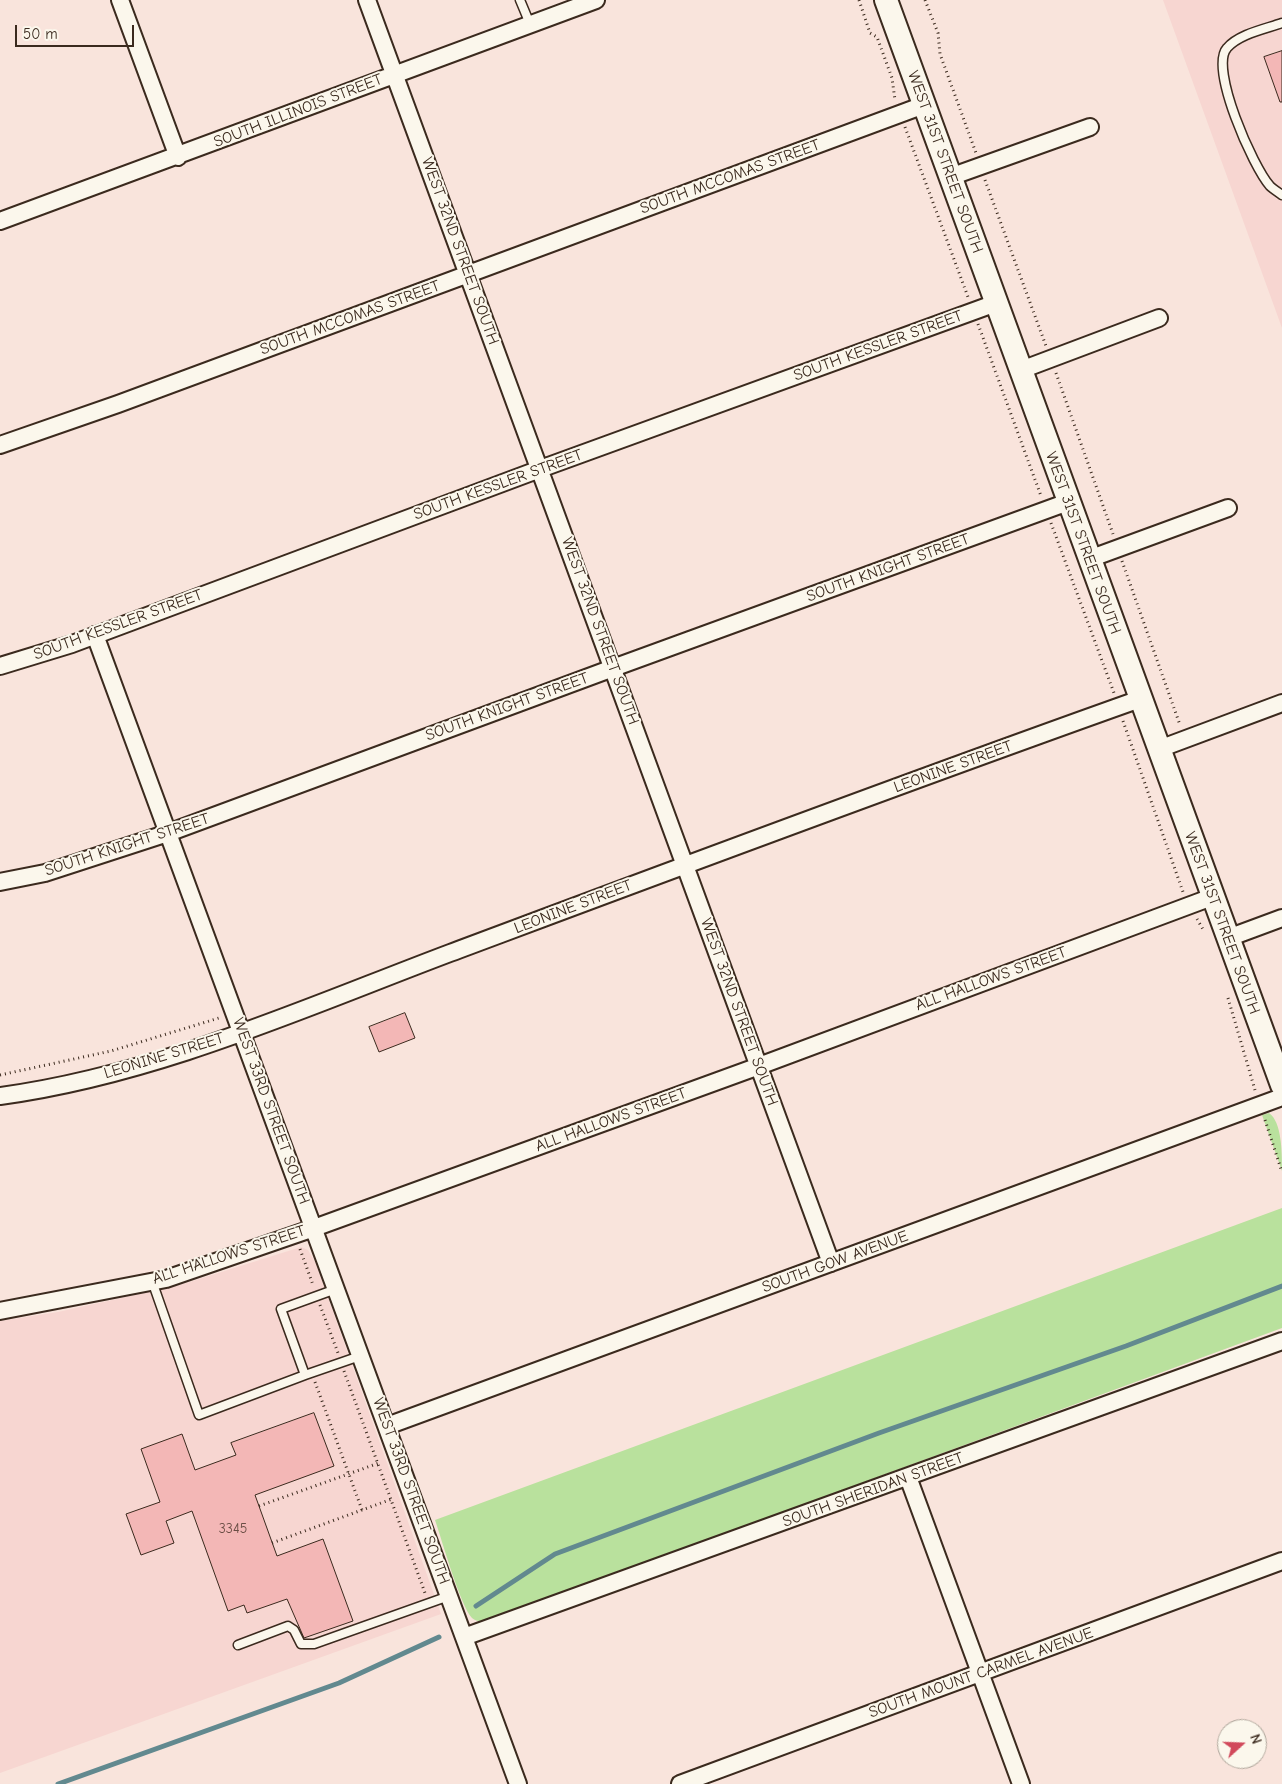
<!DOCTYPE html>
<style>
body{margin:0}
#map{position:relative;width:1282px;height:1784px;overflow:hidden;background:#f9e4dc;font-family:"Comic Neue",sans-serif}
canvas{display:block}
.north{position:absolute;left:1217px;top:1719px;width:50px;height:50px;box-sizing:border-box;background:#fbf7ec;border:1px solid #aea59a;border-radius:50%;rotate:70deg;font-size:14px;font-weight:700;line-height:20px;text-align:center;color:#3b2a1e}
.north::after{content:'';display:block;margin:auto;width:18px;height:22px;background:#d1495b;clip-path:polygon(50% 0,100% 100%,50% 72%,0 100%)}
.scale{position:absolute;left:15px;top:25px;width:119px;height:22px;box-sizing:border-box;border:2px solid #3b2a1e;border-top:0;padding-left:6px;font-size:15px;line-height:18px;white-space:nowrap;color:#3b2a1e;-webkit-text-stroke:4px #fbf7ec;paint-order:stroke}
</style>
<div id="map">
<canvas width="1282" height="1784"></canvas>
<div class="north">N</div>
<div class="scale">50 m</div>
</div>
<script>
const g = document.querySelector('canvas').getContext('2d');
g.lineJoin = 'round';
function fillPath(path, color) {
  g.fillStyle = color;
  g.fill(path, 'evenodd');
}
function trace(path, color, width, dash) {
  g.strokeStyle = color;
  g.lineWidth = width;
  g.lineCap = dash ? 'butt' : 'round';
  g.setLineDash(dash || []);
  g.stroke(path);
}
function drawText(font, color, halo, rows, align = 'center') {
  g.font = font + ' "Comic Neue",sans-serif';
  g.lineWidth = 4;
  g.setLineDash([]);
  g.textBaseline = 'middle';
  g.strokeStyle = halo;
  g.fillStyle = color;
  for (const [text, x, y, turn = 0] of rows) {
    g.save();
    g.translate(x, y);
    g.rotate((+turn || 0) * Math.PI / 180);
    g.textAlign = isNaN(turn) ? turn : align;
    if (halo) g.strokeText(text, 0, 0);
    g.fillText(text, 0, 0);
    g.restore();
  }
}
const built = new Path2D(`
 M1163,0H1282V328Z
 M301,1247L308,1250L316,1264L441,1614L0,1773V1321L58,1312L180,1285Z`);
const green = new Path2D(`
 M1269,1113C1282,1122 1282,1153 1282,1171L1262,1115Z
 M1282,1208V1328L487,1621C481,1621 476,1622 472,1618C460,1605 442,1540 435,1520Z`);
const stream = new Path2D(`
 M476,1606L555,1554L879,1433L1126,1346L1282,1286
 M58,1784L339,1683L439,1637`);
const building = new Path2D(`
 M1282,51V102H1280L1264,57Z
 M405,1013L415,1038L379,1052L369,1027Z
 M314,1413L334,1466L255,1495L277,1556L323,1539L353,1621L304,1638L287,1599L247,1613L244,1605L228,1611L192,1511L166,1521L174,1543L141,1555L126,1514L160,1502L141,1449L182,1434L195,1470L236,1455L231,1443Z`);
const path = new Path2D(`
 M859,0L870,33L877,37L892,78L895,100
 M925,0L938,33L940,54L976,153
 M905,127L968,297
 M985,180L1046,346
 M978,324L1041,496
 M1056,373L1113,534
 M1051,523L1114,693
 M1122,561L1180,725
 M1123,721L1183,892
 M1197,919L1204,931
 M1228,998L1255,1090
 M0,1075L111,1051L219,1018
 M1265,1120L1282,1172
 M300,1249L313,1285
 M320,1305L338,1353
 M344,1371L425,1593
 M315,1382L362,1510
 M259,1506L379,1463
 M272,1543L392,1499`);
const lane = new Path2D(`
 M520,0L530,24
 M1282,23C1265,29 1239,34 1227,48C1209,68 1253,167 1270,186C1273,189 1278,192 1282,195
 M152,1281L199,1415L305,1375
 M336,1289L281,1309L305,1375L360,1356
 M238,1645L288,1626L294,1630L301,1644H314L449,1596`);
const street = new Path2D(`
 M120,0L178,157
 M367,0L831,1263
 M950,177L1090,127
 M0,221L596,0
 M1021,370L1159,318
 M0,445L118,404L924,105
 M1089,559L1228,508
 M95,635L518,1784
 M0,666L72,644L540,469L996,303
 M1159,749L1282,703
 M0,882L45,873L168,833L613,668L1068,502
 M1228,938L1282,918
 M0,1096C156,1075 304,1008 450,953C680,867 909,781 1140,699
 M0,1311L166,1279L314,1228L759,1066L1212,897
 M387,1426L1282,1097
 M908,1477L1021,1784
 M464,1637L1282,1341
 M680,1784L1282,1561`);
const secondary = new Path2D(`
 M886,0L1282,1085`);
const numberNames = [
 ["3345",233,1529]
];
const streetNames = [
 ["SOUTH ILLINOIS STREET",298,111,-21],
 ["WEST 31ST STREET SOUTH",945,162,70],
 ["SOUTH MCCOMAS STREET",730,177,-20],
 ["WEST 32ND STREET SOUTH",460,251,70],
 ["SOUTH MCCOMAS STREET",350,318,-20],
 ["SOUTH KESSLER STREET",878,346,-20],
 ["SOUTH KESSLER STREET",498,485,-20],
 ["WEST 31ST STREET SOUTH",1083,543,70],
 ["SOUTH KNIGHT STREET",888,568,-20],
 ["SOUTH KESSLER STREET",118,625,-20],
 ["WEST 32ND STREET SOUTH",600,631,70],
 ["SOUTH KNIGHT STREET",507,707,-20],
 ["LEONINE STREET",953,767,-20],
 ["SOUTH KNIGHT STREET",127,845,-18],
 ["LEONINE STREET",573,907,-21],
 ["WEST 31ST STREET SOUTH",1222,923,70],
 ["ALL HALLOWS STREET",991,979,-20],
 ["WEST 32ND STREET SOUTH",739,1012,70],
 ["LEONINE STREET",164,1056,-17],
 ["WEST 33RD STREET SOUTH",271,1111,70],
 ["ALL HALLOWS STREET",611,1120,-20],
 ["ALL HALLOWS STREET",229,1255,-18],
 ["SOUTH GOW AVENUE",835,1262,-20],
 ["SOUTH SHERIDAN STREET",873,1490,-20],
 ["WEST 33RD STREET SOUTH",411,1491,70],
 ["SOUTH MOUNT CARMEL AVENUE",981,1673,-20]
];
fillPath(built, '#f7d6d1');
fillPath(green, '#b9e19d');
trace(stream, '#62898f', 5);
fillPath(building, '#f3b7b6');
trace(building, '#3b2a1e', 1);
trace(lane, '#3b2a1e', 11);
trace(street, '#3b2a1e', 20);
trace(secondary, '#3b2a1e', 26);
trace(path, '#3b2a1e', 3, [1, 4]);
trace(lane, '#fbf7ec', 8);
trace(street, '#fbf7ec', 16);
trace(secondary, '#fbf7ec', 22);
drawText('14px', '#694d44', null, numberNames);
drawText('16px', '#3b2a1e', '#fbf7ec', streetNames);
</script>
